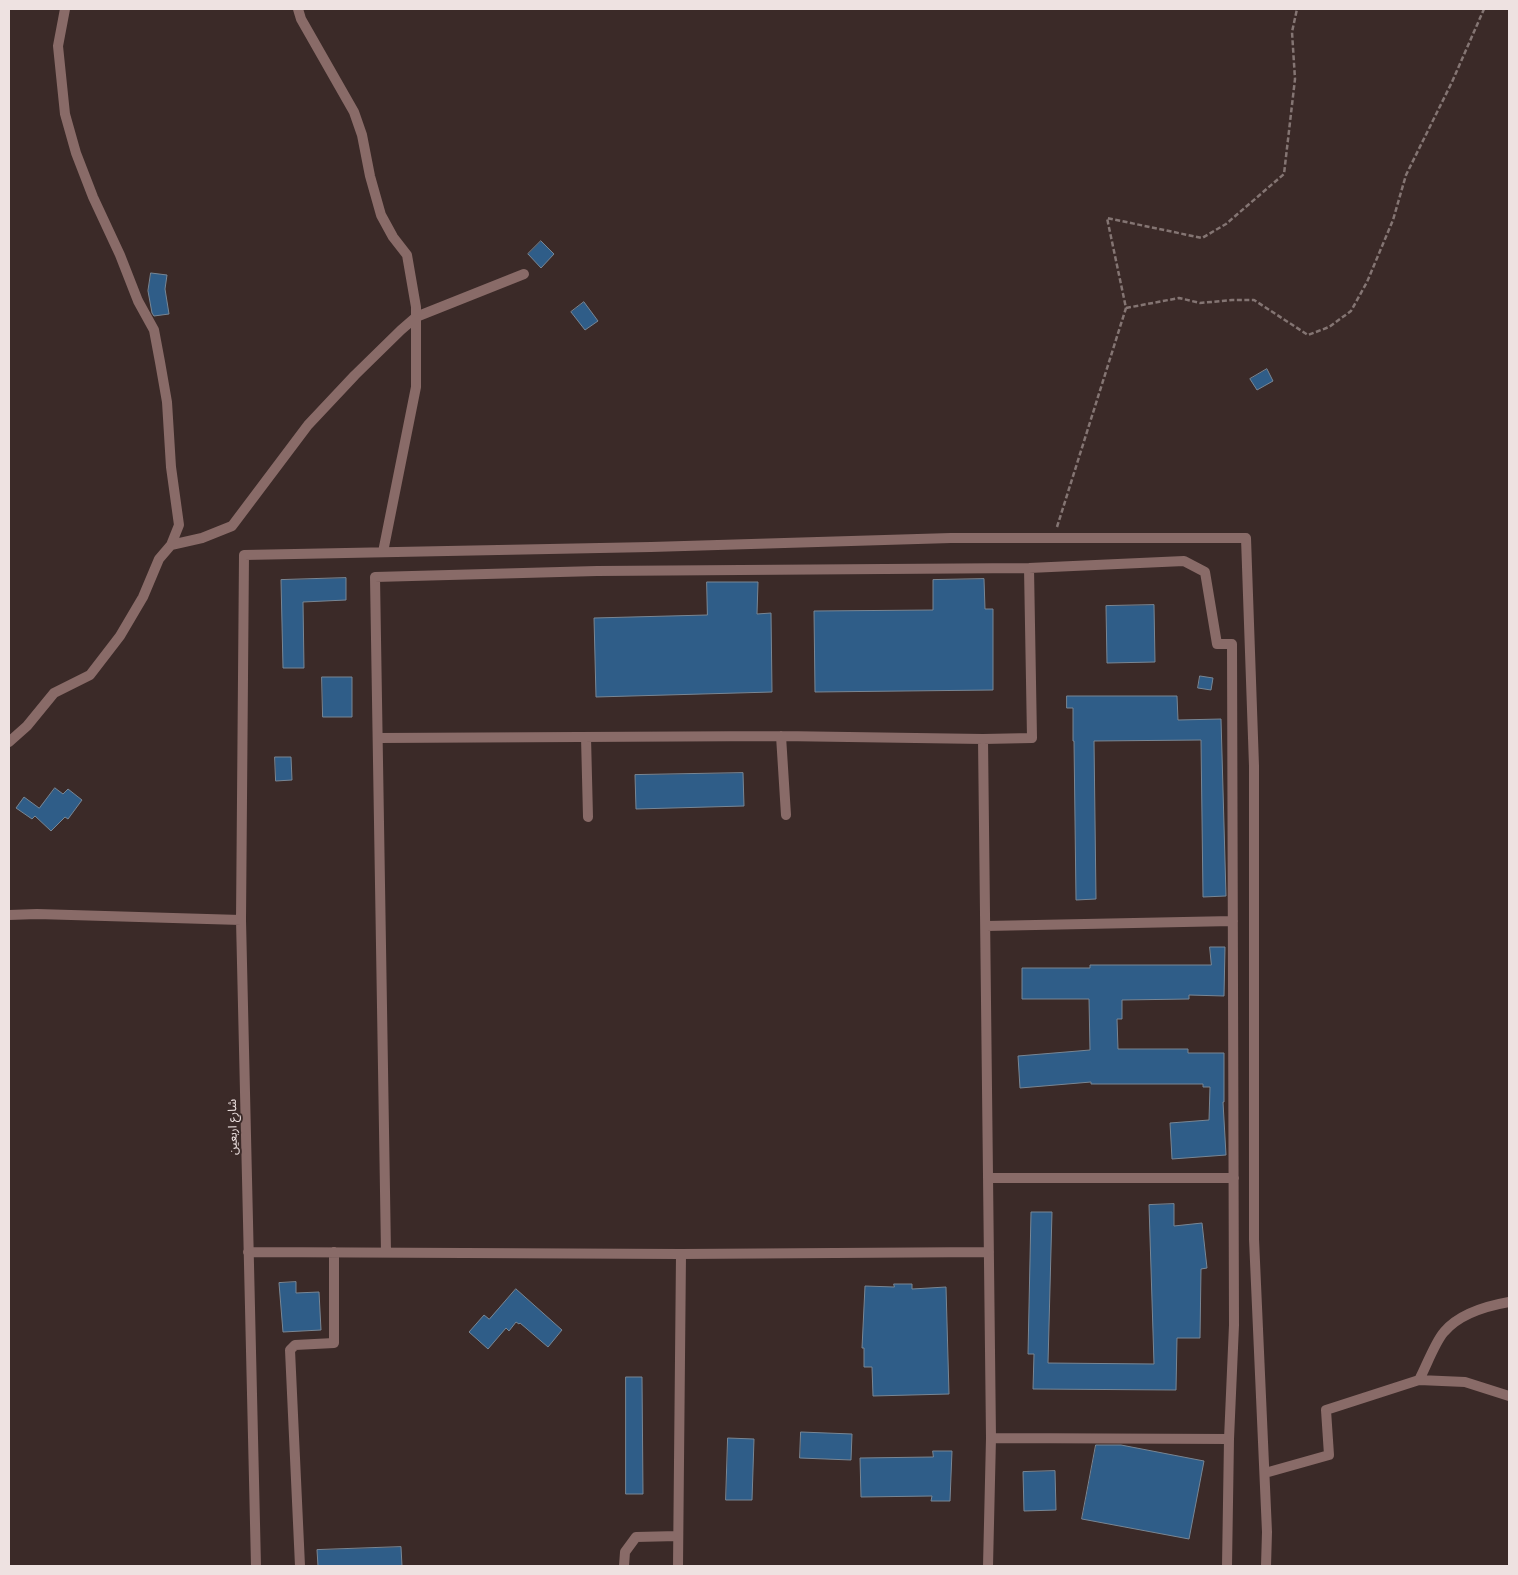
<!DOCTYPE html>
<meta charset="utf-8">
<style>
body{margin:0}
#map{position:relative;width:1518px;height:1575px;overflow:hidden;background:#3b2a28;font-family:Lora,serif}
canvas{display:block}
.frame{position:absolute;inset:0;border:10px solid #eee2e1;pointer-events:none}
</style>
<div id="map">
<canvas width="1518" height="1575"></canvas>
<div class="frame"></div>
</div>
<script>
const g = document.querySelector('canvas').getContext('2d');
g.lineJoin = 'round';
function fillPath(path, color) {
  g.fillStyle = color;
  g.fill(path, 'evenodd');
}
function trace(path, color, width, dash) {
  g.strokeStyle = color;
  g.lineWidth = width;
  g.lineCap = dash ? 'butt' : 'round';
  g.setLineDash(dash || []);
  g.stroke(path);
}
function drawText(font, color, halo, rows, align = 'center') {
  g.font = font + ' Lora,"Noto Sans Arabic",serif';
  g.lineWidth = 4;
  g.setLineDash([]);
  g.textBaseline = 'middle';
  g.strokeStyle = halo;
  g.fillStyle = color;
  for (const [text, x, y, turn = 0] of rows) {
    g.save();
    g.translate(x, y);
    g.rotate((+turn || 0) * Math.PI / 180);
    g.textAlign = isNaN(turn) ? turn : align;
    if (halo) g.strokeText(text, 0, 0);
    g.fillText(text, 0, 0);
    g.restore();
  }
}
const building = new Path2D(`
 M541,241L554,254L541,268L528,254Z
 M151,273L167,275L165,289L169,314L154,316L152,313L148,291Z
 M584,302L598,321L585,330L571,312Z
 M1267,369L1273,381L1257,390L1250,379Z
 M346,578V600L303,602L304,668H283L281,580Z
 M984,579L985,609H993V690L815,692L814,611L933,610V580Z
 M707,582H758L757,614L771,613L772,692L596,697L594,618L707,615Z
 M1154,605L1155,662L1107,663L1106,606Z
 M1200,676L1213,678L1211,690L1198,688Z
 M322,677H352V717H323Z
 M1067,696H1177L1178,720L1221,719L1226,896L1203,897L1201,740L1094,741L1096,899L1076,900L1074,741H1073V708H1067Z
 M275,757H291L292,780L276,781Z
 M743,773L744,806L636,809L635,775Z
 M55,788L63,794L68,789L82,800L68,819L65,817L51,831L35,816L32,819L16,808L24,797L39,808Z
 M1210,947H1225L1224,996L1189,995V999L1122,1000V1019H1117L1118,1049H1188V1053H1224V1102H1223L1226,1155L1172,1159L1170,1123L1209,1120L1210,1087H1203V1084H1091V1082L1020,1088L1018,1056L1090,1050L1089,999H1022V968H1090V965H1211Z
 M1174,1204V1226L1202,1223L1207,1268L1201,1269L1200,1338H1177L1176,1390L1033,1389L1034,1354H1028L1031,1212H1052L1048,1363L1154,1364L1149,1205Z
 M296,1282V1293L319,1292L321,1330L283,1332L279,1283Z
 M894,1284H912V1289L946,1287L949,1394L873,1396L872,1367H864V1348H862L865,1286L894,1287Z
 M516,1289L562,1330L548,1347L520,1323L519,1324L516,1322L509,1331L506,1328L488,1349L469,1332L484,1315L489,1319Z
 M626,1377H642L643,1494H626Z
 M801,1432L852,1434L851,1460L800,1458Z
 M728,1438L754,1439L752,1500H726Z
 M1096,1445H1121L1204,1461L1189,1539L1082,1519Z
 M933,1451H952L950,1501H931L932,1496L861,1497L860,1458L933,1457Z
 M1055,1471L1056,1510L1024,1511L1023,1472Z
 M401,1547L402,1566H318L317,1550Z`);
const path = new Path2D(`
 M1126,308L1179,298L1200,303L1232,300H1254L1308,335L1329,327L1351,311L1367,282L1393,220L1406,175L1452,82L1484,9
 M1057,527L1126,308L1107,218L1202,238L1226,224L1284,174L1295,79L1292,32L1297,9`);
const minor = new Path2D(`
 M65,9L58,46L65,114L76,153L93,197L120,255L138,301L154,330L160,362L167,402L171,467L179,525L171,545
 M298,9L301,19L354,112L362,135L370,176L381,215L393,237L407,255L416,307V387L383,552
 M781,736L786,815
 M586,737L588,817
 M378,738L781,736L983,739
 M9,742L27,726L54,693L90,675L120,636L143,597L159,559L171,545L202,538L232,526L308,425L355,375L401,330L416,317L524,274
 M9,915L37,914L241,920L256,1566
 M241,920L244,555L651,547L951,538H1246L1254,766V1239L1267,1532L1266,1566
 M986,926L1233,921
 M988,1178H1234
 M248,1252L681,1254L989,1252
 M386,1252L375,577L597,571L1029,568L1184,561L1205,572L1217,644H1232L1234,1325L1229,1439L1227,1566
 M1419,1380C1426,1367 1435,1342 1444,1332C1459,1314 1486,1306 1509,1302
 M991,1438L1229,1439
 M1265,1473L1329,1455L1326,1410L1419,1380L1465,1382L1509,1396
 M300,1566L290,1350L295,1345L334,1343V1252
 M624,1566L625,1552L636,1537L678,1536
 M678,1566L681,1254
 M988,1566L991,1438L983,739L1032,738L1029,568`);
const streetNames = [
 ["شارع اربعين",233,1127,-91]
];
fillPath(building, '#2f5d88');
trace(building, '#788694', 1);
trace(path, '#847573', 2.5, [5, 2.5]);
trace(minor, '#896b68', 10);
drawText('12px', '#eee2e1', '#3b2a28', streetNames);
</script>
